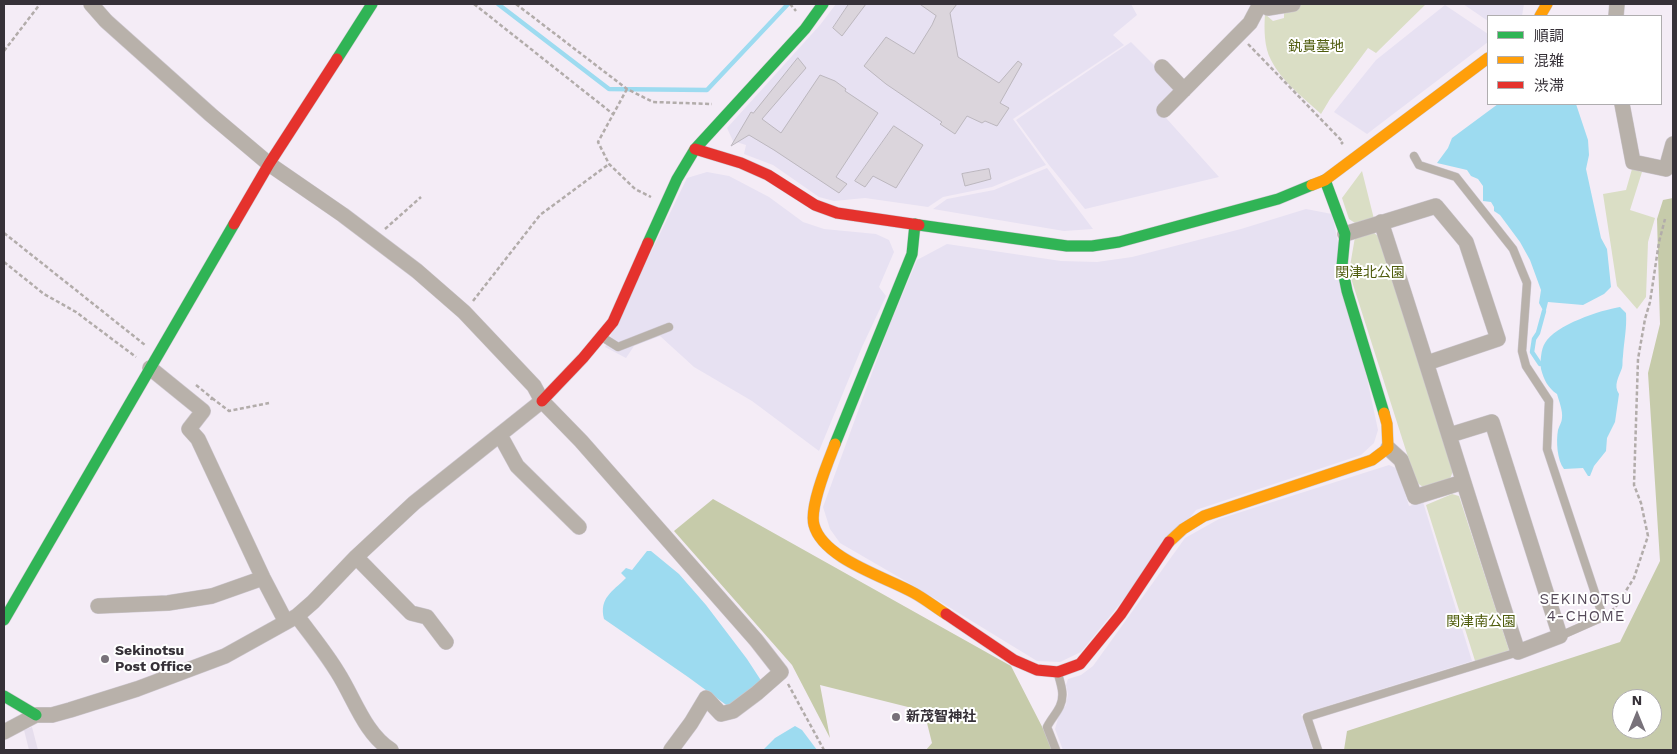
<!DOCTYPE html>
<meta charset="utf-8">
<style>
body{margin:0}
#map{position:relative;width:1677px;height:754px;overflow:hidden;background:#f4ecf6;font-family:"Work Sans","Noto Sans JP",sans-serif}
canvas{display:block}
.frame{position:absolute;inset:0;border:5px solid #363138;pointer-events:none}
.legend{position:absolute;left:1487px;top:15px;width:175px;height:90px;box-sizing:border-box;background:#fff;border:1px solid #afadaf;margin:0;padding:6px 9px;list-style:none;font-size:15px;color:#363138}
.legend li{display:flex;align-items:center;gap:10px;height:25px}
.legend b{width:25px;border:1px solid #afadaf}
.north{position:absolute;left:1612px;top:689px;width:50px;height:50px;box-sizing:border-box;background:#fff;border:1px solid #afadaf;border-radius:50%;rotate:0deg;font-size:14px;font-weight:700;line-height:20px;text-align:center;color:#363138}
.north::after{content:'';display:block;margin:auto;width:18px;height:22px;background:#78727a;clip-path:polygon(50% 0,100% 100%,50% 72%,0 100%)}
</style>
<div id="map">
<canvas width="1677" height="754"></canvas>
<div class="frame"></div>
<ul class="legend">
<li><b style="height:6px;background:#30b455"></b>順調</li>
<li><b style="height:6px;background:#ff9f0a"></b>混雑</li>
<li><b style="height:6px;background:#e5322d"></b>渋滞</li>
</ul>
<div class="north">N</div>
</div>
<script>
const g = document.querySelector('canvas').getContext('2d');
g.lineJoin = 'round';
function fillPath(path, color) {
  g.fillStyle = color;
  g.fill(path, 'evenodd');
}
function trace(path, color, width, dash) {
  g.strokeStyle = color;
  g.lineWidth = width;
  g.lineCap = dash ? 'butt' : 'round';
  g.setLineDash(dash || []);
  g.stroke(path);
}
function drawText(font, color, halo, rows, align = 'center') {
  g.font = font + ' "Work Sans","Noto Sans JP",sans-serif';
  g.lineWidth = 4;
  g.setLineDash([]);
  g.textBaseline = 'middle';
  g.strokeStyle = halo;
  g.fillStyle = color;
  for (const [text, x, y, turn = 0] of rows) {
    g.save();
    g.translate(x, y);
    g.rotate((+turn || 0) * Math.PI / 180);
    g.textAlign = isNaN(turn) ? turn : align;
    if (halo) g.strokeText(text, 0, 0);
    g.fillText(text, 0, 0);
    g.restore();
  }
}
const commercial = new Path2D(`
 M32,727L38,750H29L24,730Z`);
const industrial = new Path2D(`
 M836,4H1131L1137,15L1113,35L1124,45L1013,119L1046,165L992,187L943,197L928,207L865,198L834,201L819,197L773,165L744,154L746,145L733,141L727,128L820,25Z
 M1463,4H1524L1522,16H1488V21Z
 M1445,5L1488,34V42L1367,134L1334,112L1376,60Z
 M1131,42L1178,89L1158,109L1219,177L1085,209L1049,165L1016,120Z
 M1047,168L1093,229L1064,231L933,209L947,199L994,190Z
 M707,172L729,176L769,197L803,222L824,229L876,234L889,240L894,252L879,287L886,296L862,347L819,451L752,401L694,367L660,336L634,346L626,358L605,347L687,178Z
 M1306,209L1332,214L1378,430L1374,443L1361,455L1196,510L1081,652L1060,662L1037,661L921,590L840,543L830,529L823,507L888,329L917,260L947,244L1061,261L1097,262L1132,257L1241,229Z
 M1389,465L1398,469L1409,506L1423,502L1472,661L1301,714L1313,750H1063L1055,729L1059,715L1066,705L1068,694L1066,685L1068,679L1081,675L1093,666L1185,538L1219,519Z`);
const green = new Path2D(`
 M1302,4H1426L1376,53L1368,48L1330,99L1321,114C1304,98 1282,82 1271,60C1264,47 1264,29 1265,14L1273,21L1284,18V12L1289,7Z
 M1632,169L1642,172L1630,210L1655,218L1648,242L1646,297L1637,309L1617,286L1603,194L1626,190Z
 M1362,171L1374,219L1358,225L1349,219L1342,198Z
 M1373,232L1379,237L1453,471L1450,479L1423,487L1416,482L1349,272L1355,237Z
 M1452,494L1459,496L1509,650L1476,664L1426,505Z`);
const forest = new Path2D(`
 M1673,198V750H1344L1347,731L1620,642L1660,561L1648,373L1660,324L1657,219L1663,200ZM1622,699H1652V729H1622Z
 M713,499L1011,666L1054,750H926L932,743L924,711L820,685L830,738L792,665L674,531Z`);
const water = new Path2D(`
 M1498,104H1576L1588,140L1589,155L1586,169L1601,238L1607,249L1611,287L1604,294L1583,305L1548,302L1545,314L1539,303L1541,290L1530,260L1520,242L1500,215L1494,211V207L1491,202L1483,201V186L1478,179L1471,176L1467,170L1437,163L1448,148L1452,138Z
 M1620,307L1626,313C1627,328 1624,341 1623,356C1622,361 1623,364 1622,368C1619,377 1613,385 1619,394L1615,422L1607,438L1606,451L1594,466L1590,476H1588L1583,468L1564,469C1557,460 1556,441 1558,430C1559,426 1562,422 1562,418C1563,411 1559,401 1557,394C1548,388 1544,380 1541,369C1540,362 1541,349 1545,343C1555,325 1601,310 1620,307Z
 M647,551H651L679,574L706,605L747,659L762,682L729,707L688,677L604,619C599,598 612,592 626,578L621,573L626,568L632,570Z
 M795,726L802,730L817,750H763L775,738Z`);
const stream = new Path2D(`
 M498,4L609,89L707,90L788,4
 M1540,364L1532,352L1534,339L1538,333L1544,311`);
const building = new Path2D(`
 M849,4H866L842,36L833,28Z
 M920,4H957L950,13L958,57L999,83L1018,61L1022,64L1000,103L1009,108L997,126L985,121L982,123L967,116L955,134L940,124L942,122L886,84L864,66L886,37L914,54L932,25L936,16Z
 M798,58L806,68L762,119L781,133L820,75L835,81L846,89L845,91L878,113L836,177L847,184L839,193L774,150L749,135L731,146L751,112L753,113Z
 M894,126L923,145L896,188L873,176L865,187L855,181Z
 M989,169L991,179L965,186L962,174Z`);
const path = new Path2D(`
 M474,4L613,114
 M516,4L627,89L653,102L712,104
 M790,4L796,11
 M1248,44L1343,142L1341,144
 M4,51L40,4
 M627,89L598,142L609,164L635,189L651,197
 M385,229L421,197
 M4,233L145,345
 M4,262L44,294L76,312L136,357
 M473,301L540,215L609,164
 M196,385L212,398L211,400
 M212,398L229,411L269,403
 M1611,611L1615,608L1634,578L1648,536L1641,503L1634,485L1638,359L1645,319L1650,302L1659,242L1665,219
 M788,684L824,750`);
const lane = new Path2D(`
 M1414,156L1419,165L1456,177L1513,249L1527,283L1522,351L1526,366L1549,401L1547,449L1603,617L1560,636
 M602,337L618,347L669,327
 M1056,750L1047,727C1051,719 1057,713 1060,706C1065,695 1061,685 1058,674
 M1318,750L1307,717L1518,652`);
const street = new Path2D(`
 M91,4L106,21L211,115L269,164L343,215L417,271L464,312L534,386L542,401L581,441L756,640L781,672L757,693L733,711L721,714L706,698L691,723L671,750
 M1262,4L1268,8L1293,4
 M1616,16L1617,4
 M1162,67L1184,90
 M1622,104L1633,162L1666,169L1673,144
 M1164,110L1250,23L1260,4
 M1381,222C1428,365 1471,509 1518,652L1560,636L1492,422L1450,435
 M1345,234L1436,206L1466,242L1498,339L1427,363
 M150,368L203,411L189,429L198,439L263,578L286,622
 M500,435L517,466L579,527
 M1388,448L1401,460L1415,497L1463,482
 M356,557L411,613L427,617L446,642
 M98,606L168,603L212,596L263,578
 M297,616C311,635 326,653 338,673C354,698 365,734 391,750
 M4,732L36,715H52L70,710L137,689L225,656L297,616L313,602L356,557L414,503L542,401`);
const fast = new Path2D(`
 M337,59L372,4
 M1325,180L1345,234L1342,266L1347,291L1384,413
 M919,225L1067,246H1092L1119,242L1278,199L1312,185
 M648,243L677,179L695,149L805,29L823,4
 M835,444L912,254L915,224
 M4,620L234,224
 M4,696L36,715`);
const slow = new Path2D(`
 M1540,16L1547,4
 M1312,185L1325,180L1488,58
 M835,444C828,462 809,507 814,525C823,559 886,577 914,593C925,599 935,607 946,614
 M1169,542L1183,529L1204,516L1372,460L1388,448L1387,424L1384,413`);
const jam = new Path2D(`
 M695,149L741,163L768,175L815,205L837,213L919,225
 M234,224L269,164L337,59
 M542,401L583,358L613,322L648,243
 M946,614L1014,660L1037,670L1058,672L1080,664L1121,614L1169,542`);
const markers = [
 [105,659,5,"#78727a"],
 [896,717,5,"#78727a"]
];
const parkNames = [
 ["釻貴墓地",1316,47],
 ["関津北公園",1370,273],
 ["関津南公園",1481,622]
];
const poiNames = [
 ["Sekinotsu",115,651],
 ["Post Office",115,667],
 ["新茂智神社",906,717]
];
const neighbourhoodNames = [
 ["SEKINOTSU",1586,600],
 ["4-CHOME",1586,617]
];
fillPath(commercial, '#e6deed');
fillPath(industrial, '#e7e1f2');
fillPath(green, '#dadec5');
fillPath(forest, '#c6cbaa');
fillPath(water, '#9ddbf0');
trace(stream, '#9ddbf0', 4.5);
fillPath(building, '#dbd5dc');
trace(building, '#bcb7be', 1);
trace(lane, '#cdc7cf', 9);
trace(street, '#cdc7cf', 16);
trace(fast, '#cdc7cf', 12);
trace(slow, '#cdc7cf', 12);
trace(jam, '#cdc7cf', 12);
trace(path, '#b2acaa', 2.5, [4, 2.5]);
trace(lane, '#b8b1aa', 8);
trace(street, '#b8b1aa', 15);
trace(fast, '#30b455', 11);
trace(slow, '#ff9f0a', 11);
trace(jam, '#e5322d', 11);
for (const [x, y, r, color] of markers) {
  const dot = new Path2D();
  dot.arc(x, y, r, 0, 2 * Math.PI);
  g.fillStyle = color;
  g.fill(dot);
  trace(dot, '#fff', 2);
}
drawText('14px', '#4f5c0d', '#fff', parkNames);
drawText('bold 14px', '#363138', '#fff', poiNames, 'left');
g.letterSpacing = '1px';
drawText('15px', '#554a59', '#fff', neighbourhoodNames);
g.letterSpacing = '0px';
</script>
